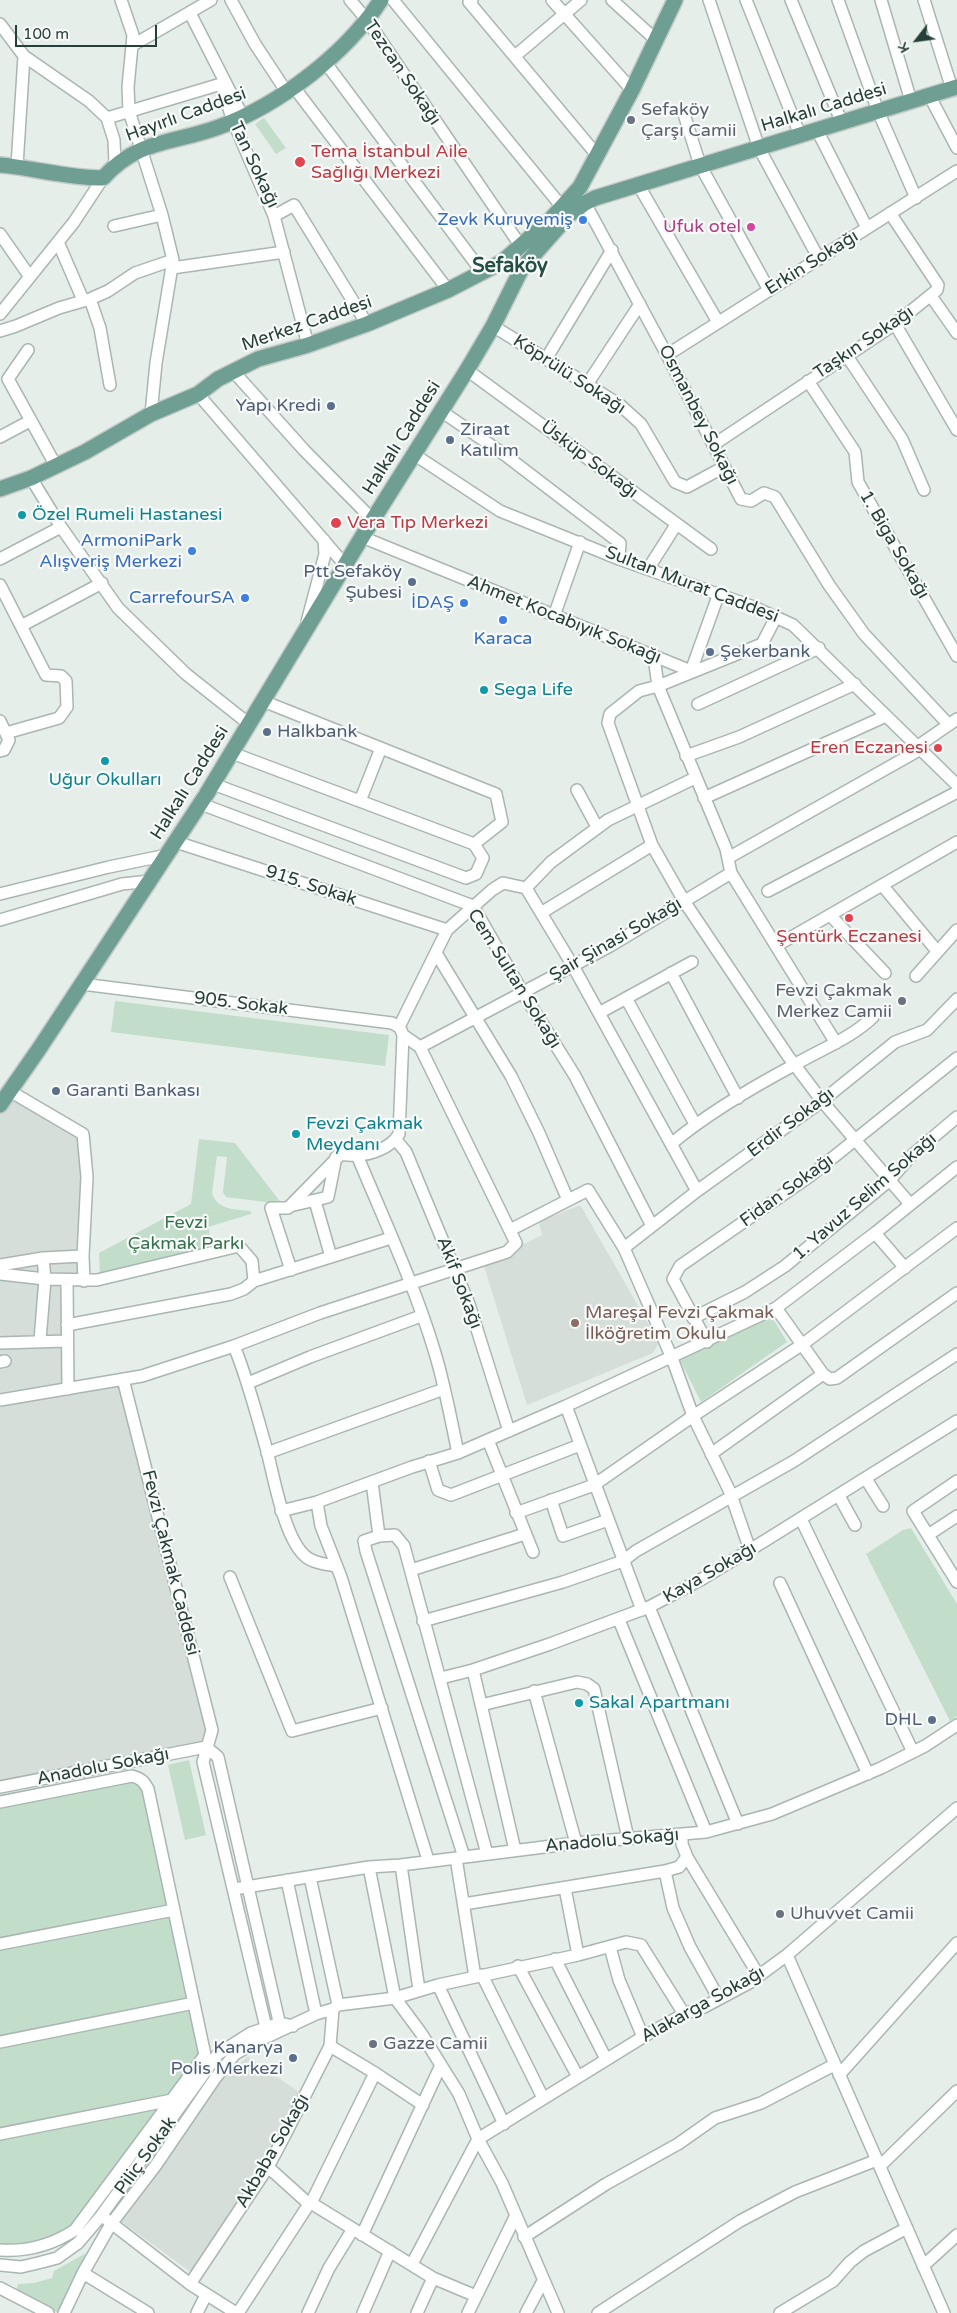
<!DOCTYPE html>
<meta charset="utf-8">
<style>
body{margin:0}
#map{position:relative;width:957px;height:2313px;overflow:hidden;background:#e6eeea;font-family:"Varela Round",sans-serif}
canvas{display:block}
.north{position:absolute;left:892px;top:15px;width:50px;height:50px;-webkit-text-stroke:4px #f7faf9;paint-order:stroke;rotate:240deg;font-size:14px;font-weight:700;line-height:20px;text-align:center;color:#263f38}
.north::after{content:'';display:block;margin:auto;width:18px;height:22px;background:#263f38;clip-path:polygon(50% 0,100% 100%,50% 72%,0 100%)}
.scale{position:absolute;left:15px;top:25px;width:142px;height:22px;box-sizing:border-box;border:2px solid #263f38;border-top:0;padding-left:6px;font-size:15px;line-height:18px;white-space:nowrap;color:#263f38;-webkit-text-stroke:4px #f7faf9;paint-order:stroke}
</style>
<div id="map">
<canvas width="957" height="2313"></canvas>
<div class="north">K</div>
<div class="scale">100 m</div>
</div>
<script>
const g = document.querySelector('canvas').getContext('2d');
g.lineJoin = 'round';
function fillPath(path, color) {
  g.fillStyle = color;
  g.fill(path, 'evenodd');
}
function trace(path, color, width, dash) {
  g.strokeStyle = color;
  g.lineWidth = width;
  g.lineCap = dash ? 'butt' : 'round';
  g.setLineDash(dash || []);
  g.stroke(path);
}
function drawText(font, color, halo, rows, align = 'center') {
  g.font = font + ' "Varela Round",sans-serif';
  g.lineWidth = 4.5;
  g.setLineDash([]);
  g.textBaseline = 'middle';
  g.strokeStyle = halo;
  g.fillStyle = color;
  for (const [text, x, y, turn = 0] of rows) {
    g.save();
    g.translate(x, y);
    g.rotate((+turn || 0) * Math.PI / 180);
    g.textAlign = isNaN(turn) ? turn : align;
    if (halo) g.strokeText(text, 0, 0);
    g.fillText(text, 0, 0);
    g.restore();
  }
}
const built = new Path2D(`
 M12,1094L83,1134L84,1281L67,1280L68,1388L123,1379L212,1730L206,1747L0,1783V1113Z
 M578,1206H581L587,1217L659,1342L653,1353L527,1405L483,1263L518,1244L526,1243L542,1235L539,1222Z
 M248,2057L302,2094L268,2160L192,2273L118,2219L224,2075Z`);
const green = new Path2D(`
 M264,118L286,148L276,154L255,124Z
 M115,1001L389,1035L385,1066L111,1032Z
 M199,1139L235,1143L282,1204L226,1197L223,1192L227,1157L217,1156L212,1193C218,1211 236,1209 251,1211V1214L208,1227L214,1250L100,1277L99,1253L191,1204Z
 M772,1317L787,1342L701,1402L680,1360Z
 M911,1528L957,1604V1716L950,1721L866,1554L903,1530Z
 M189,1760L206,1835L185,1840L168,1765Z
 M132,1781L140,1786L143,1791L168,1908L0,1941V1807Z
 M170,1914L189,2002L0,2039V1948Z
 M190,2007L200,2054L167,2098L0,2131V2044Z
 M161,2106L71,2226C49,2240 26,2246 0,2244V2137Z
 M86,2253L59,2313L16,2292L18,2284L34,2283L52,2278L54,2271Z`);
const minor = new Path2D(`
 M121,0L133,35L128,87L129,111L162,215L173,260L156,363L151,414
 M231,0L255,44L286,91
 M350,0L367,20L520,245
 M393,0L562,207
 M472,0L469,2L597,155
 M552,0L632,90
 M612,0L656,40
 M709,0L759,148L819,259
 M746,0L800,135
 M791,0L842,123
 M838,0L878,111L916,198
 M881,0L911,101
 M924,0L952,89
 M190,13L243,117
 M0,24L24,56L89,101L107,118L114,140L115,164
 M133,45L211,0
 M515,56L581,0
 M325,62L482,272
 M293,86L448,290
 M929,95L957,148
 M684,114L700,165L769,290
 M107,118L221,84L233,121L274,216L294,205L367,324
 M817,130L867,228
 M17,166L24,56
 M639,186L718,322
 M585,203L667,355L741,499L751,501L764,493L775,497L829,585L864,634L949,725
 M274,216L308,345
 M114,226L162,215
 M0,234L30,277
 M58,242L83,300
 M172,268L284,252
 M931,296L957,333
 M90,299L100,328L110,385
 M0,314L74,222L103,178
 M895,324L957,430
 M493,326L620,405L641,424L675,482L687,487L724,467
 M0,331L16,326L59,308L90,299L108,291L135,273L173,260
 M667,355L957,171
 M847,356L902,439L924,490
 M546,359L612,250
 M467,370L711,549
 M233,371L304,450L373,520
 M8,379L56,466
 M8,379L28,350
 M808,381L855,452L858,482L957,656
 M588,383L640,304
 M198,394L345,565
 M441,411L505,455L620,543L619,559
 M0,437L30,421
 M713,445L895,324L937,290L938,285L890,213
 M415,455L500,511L619,559L751,606L793,625L957,785
 M31,478L61,527L118,608L186,674L249,724
 M362,537L691,671L718,596
 M0,559L61,527
 M648,569L676,525
 M0,585L21,626L102,583
 M554,616L580,542
 M776,617L762,644L658,686L639,691L610,714L608,723L652,845L684,901L788,1056L822,1101L910,1204
 M307,622L325,554L324,540
 M654,657L658,686L726,849L731,873L836,1043
 M263,701L496,794L502,822L474,844
 M698,704L819,648
 M0,721L9,740L4,750L0,751
 M6,733L59,718L67,707L66,681L61,676L46,675L21,626
 M918,746L957,719
 M686,756L739,737L855,684
 M213,784L466,878L476,874L483,858L474,844L232,753
 M577,790L597,827
 M704,798L886,716
 M360,801L381,748
 M201,804L473,906L523,993L575,1076L652,1226
 M176,842L447,930
 M728,858L921,749
 M882,885L937,951
 M526,888L551,862L608,820L695,778
 M768,891L957,792
 M0,894L109,867L167,855
 M541,913L652,845
 M830,915L885,973
 M0,920L122,884L150,881
 M776,946L957,842
 M436,953L511,1076L539,1133L568,1200
 M671,973L738,1098
 M916,976L957,930
 M82,984L392,1023L399,1027
 M626,998L695,1124
 M599,1013L692,962
 M399,1027L447,930L492,890L503,883L526,888L573,966L697,1191
 M420,1047L610,946L731,873
 M396,1140L406,1152L469,1304L509,1431
 M671,1144C708,1113 751,1088 794,1065C821,1049 850,1039 873,1017
 M357,1155C384,1220 415,1286 435,1353C445,1386 451,1420 458,1453
 M315,1201L331,1257
 M290,1206L328,1197L336,1157
 M510,1230L588,1190L624,1248L672,1358L693,1416L730,1492L750,1550
 M875,1233L905,1268
 M624,1248L697,1191L822,1101L895,1042L927,1030L957,999
 M83,1256L84,1281
 M0,1265L43,1258L83,1256L87,1177L83,1134L8,1090
 M291,1270L271,1208H288L340,1155C346,1154 351,1156 357,1155C371,1155 392,1147 399,1134L403,1035L401,1030
 M0,1274L45,1279L97,1280L239,1246L252,1261L254,1281L244,1289L231,1294L67,1325
 M67,1280L68,1389
 M254,1281L391,1238
 M776,1308L823,1374L830,1379L837,1378L957,1293
 M693,1318L745,1292L785,1266L890,1180L911,1156L957,1117
 M40,1340L45,1279L43,1258
 M707,1342L673,1279L680,1266L810,1176L957,1058
 M0,1343L67,1341
 M234,1346L320,1313L507,1252L516,1243L420,1047L403,1035
 M0,1362L5,1361
 M123,1379L212,1730L203,1762L268,2036
 M248,1383L310,1357L421,1316
 M0,1400L142,1376L234,1346C248,1380 257,1416 267,1451C274,1478 284,1536 304,1555C312,1563 325,1564 336,1566
 M566,1406L642,1610
 M488,1440L533,1552
 M267,1453L444,1389
 M711,1454L823,1374
 M429,1461L438,1490L451,1495L580,1445
 M866,1479L883,1506
 M957,1481L913,1511L957,1582
 M372,1482L379,1536
 M839,1496L855,1525
 M551,1500L563,1536L608,1520
 M317,1502L321,1526L341,1577L428,1860
 M281,1511L317,1502L412,1467L458,1453L566,1406L776,1308L875,1233L957,1167
 M516,1513L594,1485L693,1416L803,1344L957,1228
 M801,1519L913,1752
 M928,1535L957,1516
 M411,1570L525,1534
 M230,1577L292,1731L382,1708
 M780,1583L868,1774
 M649,1607L738,1824
 M619,1620L706,1832
 M423,1621L563,1582L623,1561L636,1551L794,1461L957,1354
 M473,1670L515,1850
 M441,1678L473,1670L550,1644L649,1607L702,1579L766,1540L957,1421
 M534,1691L576,1843
 M481,1705L577,1682L587,1684L594,1689L628,1838
 M0,1787L206,1747L218,1757L281,2030
 M0,1802L132,1776C140,1778 144,1781 148,1789L205,2055L75,2230C52,2245 28,2252 0,2250
 M682,1835V1844L687,1857L759,1976
 M464,1857L366,1551L364,1541L379,1536L395,1535L404,1546L487,1854
 M456,1858L475,1977
 M401,1865L419,1990
 M369,1867L395,1998L421,2033L459,2094L478,2139L502,2183L558,2313
 M665,1871L673,1908L690,1947L719,1999
 M310,1877L338,2005
 M287,1880L316,2014L333,2009L338,2005L395,1998L438,1985L578,1955L626,1942L641,1945L684,2014
 M565,1888L578,1955
 M234,1889L369,1867L401,1865L576,1843L706,1832L772,1814L881,1768L925,1746L957,1725
 M464,1904L665,1871L679,1867L687,1857
 M0,1944L174,1910
 M610,1947L619,1980L643,2037
 M787,1955L944,2313
 M555,1959L606,2059
 M518,1966L578,2077
 M482,1975L543,2098
 M438,1985L504,2124
 M0,2042L194,2003
 M330,2046L375,2073L423,2105
 M839,2075L957,1943
 M0,2134L172,2100
 M880,2166L957,2091
 M268,2167L309,2204L311,2203L433,2278L476,2296
 M311,2203L375,2073
 M106,2219L190,2284L236,2313
 M362,2235L441,2065
 M524,2237L606,2184L678,2144L715,2118L761,2103L834,2065
 M412,2264L478,2139L643,2037L684,2014L704,2007L749,1983L787,1955L957,1808
 M0,2265L21,2267L38,2263L57,2258L78,2243L101,2216L218,2054L251,2033L280,2023L293,2026
 M923,2266L957,2235
 M83,2273L148,2313
 M190,2284L268,2167L285,2135L330,2046L333,2009
 M0,2288L48,2313
 M64,2313L83,2273L111,2224L156,2165L216,2077L235,2054L256,2042L316,2014
 M197,2313L206,2295
 M238,2313L309,2204
 M308,2313L329,2268L353,2229
 M363,2313L390,2251
 M417,2313L433,2278
 M468,2313L516,2215
 M526,2313L543,2281
 M598,2313L740,2221L795,2192L877,2160
 M780,2313L833,2281L850,2262L864,2251L907,2228`);
const major = new Path2D(`
 M0,165C34,168 68,178 103,178C138,139 173,144 219,127C279,105 346,54 381,0
 M0,489L31,478L85,452L151,414L198,394L218,379L258,359L308,345L367,324L448,290L502,262L550,220L580,187L632,90L675,0
 M0,1105L39,1049L206,795L362,537L467,370L493,326L522,268L569,215L585,203L595,198L957,87`);
const markers = [
 [631,120,5,"#6b7280"],
 [300,162,6,"#e0444e"],
 [583,220,5,"#3f7fe0"],
 [751,227,5,"#d1479c"],
 [331,406,5,"#5c6f8a"],
 [450,440,5,"#5c6f8a"],
 [22,515,5,"#0f9aa8"],
 [336,523,6,"#e0444e"],
 [192,551,5,"#3f7fe0"],
 [412,582,5,"#5c6f8a"],
 [245,598,5,"#3f7fe0"],
 [464,603,5,"#3f7fe0"],
 [503,620,5,"#3f7fe0"],
 [710,652,5,"#5c6f8a"],
 [484,690,5,"#0f9aa8"],
 [267,732,5,"#5c6f8a"],
 [938,748,5,"#e0444e"],
 [105,761,5,"#0f9aa8"],
 [849,918,5,"#e0444e"],
 [902,1001,5,"#6b7280"],
 [56,1091,5,"#5c6f8a"],
 [296,1134,5,"#0f9aa8"],
 [575,1323,5,"#8d6e63"],
 [579,1703,5,"#0f9aa8"],
 [932,1720,5,"#5c6f8a"],
 [780,1914,5,"#6b7280"],
 [373,2044,5,"#6b7280"],
 [293,2058,5,"#5c6f8a"]
];
const streetNames = [
 ["Tezcan Sokağı",402,73,56],
 ["Halkalı Caddesi",824,108,-17],
 ["Hayırlı Caddesi",186,115,-20],
 ["Tan Sokağı",254,165,65],
 ["Erkin Sokağı",812,263,-32],
 ["Merkez Caddesi",307,324,-19],
 ["Taşkın Sokağı",864,343,-34],
 ["Köprülü Sokağı",569,375,33],
 ["Osmanbey Sokağı",698,415,63],
 ["Halkalı Caddesi",402,438,-58],
 ["Üsküp Sokağı",589,460,37],
 ["1. Biga Sokağı",894,545,60],
 ["Sultan Murat Caddesi",692,585,21],
 ["Ahmet Kocabıyık Sokağı",564,620,22],
 ["Halkalı Caddesi",190,783,-58],
 ["915. Sokak",311,886,18],
 ["Şair Şinasi Sokağı",616,940,-30],
 ["Cem Sultan Sokağı",514,979,58],
 ["905. Sokak",241,1004,7],
 ["Erdir Sokağı",791,1123,-37],
 ["Fidan Sokağı",787,1191,-36],
 ["1. Yavuz Selim Sokağı",865,1197,-41],
 ["Akif Sokağı",459,1283,69],
 ["Fevzi Çakmak Caddesi",170,1563,76],
 ["Kaya Sokağı",710,1573,-30],
 ["Anadolu Sokağı",103,1767,-11],
 ["Anadolu Sokağı",612,1841,-5],
 ["Alakarga Sokağı",703,2005,-29],
 ["Akbaba Sokağı",273,2151,-60],
 ["Piliç Sokak",146,2156,-54]
];
const worshipNames = [
 ["Sefaköy",641,110],
 ["Çarşı Camii",641,131],
 ["Fevzi Çakmak",892,991,"right"],
 ["Merkez Camii",892,1012,"right"],
 ["Uhuvvet Camii",790,1914],
 ["Gazze Camii",383,2044]
];
const healthNames = [
 ["Tema İstanbul Aile",311,152],
 ["Sağlığı Merkezi",311,173],
 ["Vera Tıp Merkezi",347,523],
 ["Eren Eczanesi",928,748,"right"],
 ["Şentürk Eczanesi",849,937,"center"]
];
const shopNames = [
 ["Zevk Kuruyemiş",573,220],
 ["ArmoniPark",182,541],
 ["Alışveriş Merkezi",182,562],
 ["CarrefourSA",235,598],
 ["İDAŞ",454,603],
 ["Karaca",503,639,"center"]
];
const hotelNames = [
 ["Ufuk otel",741,227]
];
const serviceNames = [
 ["Yapı Kredi",321,406],
 ["Ziraat",460,430,"left"],
 ["Katılım",460,451,"left"],
 ["Ptt Sefaköy",402,572],
 ["Şubesi",402,593],
 ["Şekerbank",720,652,"left"],
 ["Halkbank",277,732,"left"],
 ["Garanti Bankası",66,1091,"left"],
 ["DHL",922,1720],
 ["Kanarya",283,2048],
 ["Polis Merkezi",283,2069]
];
const cultureNames = [
 ["Özel Rumeli Hastanesi",32,515],
 ["Sega Life",494,690],
 ["Uğur Okulları",105,780,"center"],
 ["Fevzi Çakmak",306,1124],
 ["Meydanı",306,1145],
 ["Sakal Apartmanı",589,1703]
];
const parkNames = [
 ["Fevzi",186,1223],
 ["Çakmak Parkı",186,1244]
];
const educationNames = [
 ["Mareşal Fevzi Çakmak",585,1313],
 ["İlköğretim Okulu",585,1334]
];
const quarterNames = [
 ["Sefaköy",510,267]
];
fillPath(built, '#d5ded9');
fillPath(green, '#c2ddc9');
trace(minor, '#a9b6b1', 14);
trace(major, '#c2c9c7', 18);
trace(minor, '#fff', 11);
trace(major, '#6f9f93', 15);
for (const [x, y, r, color] of markers) {
  const dot = new Path2D();
  dot.arc(x, y, r, 0, 2 * Math.PI);
  g.fillStyle = color;
  g.fill(dot);
  trace(dot, '#f7faf9', 2);
}
drawText('18px', '#263f38', '#f7faf9', streetNames);
drawText('18px', '#5b616d', '#f7faf9', worshipNames, 'left');
drawText('18px', '#be3a42', '#f7faf9', healthNames, 'left');
drawText('18px', '#366cbe', '#f7faf9', shopNames, 'right');
drawText('18px', '#b23c85', '#f7faf9', hotelNames, 'right');
drawText('18px', '#4e5e75', '#f7faf9', serviceNames, 'right');
drawText('18px', '#0d838f', '#f7faf9', cultureNames, 'left');
drawText('18px', '#34724c', '#f7faf9', parkNames);
drawText('18px', '#785e54', '#f7faf9', educationNames, 'left');
drawText('bold 20px', '#244f45', '#f7faf9', quarterNames);
</script>
